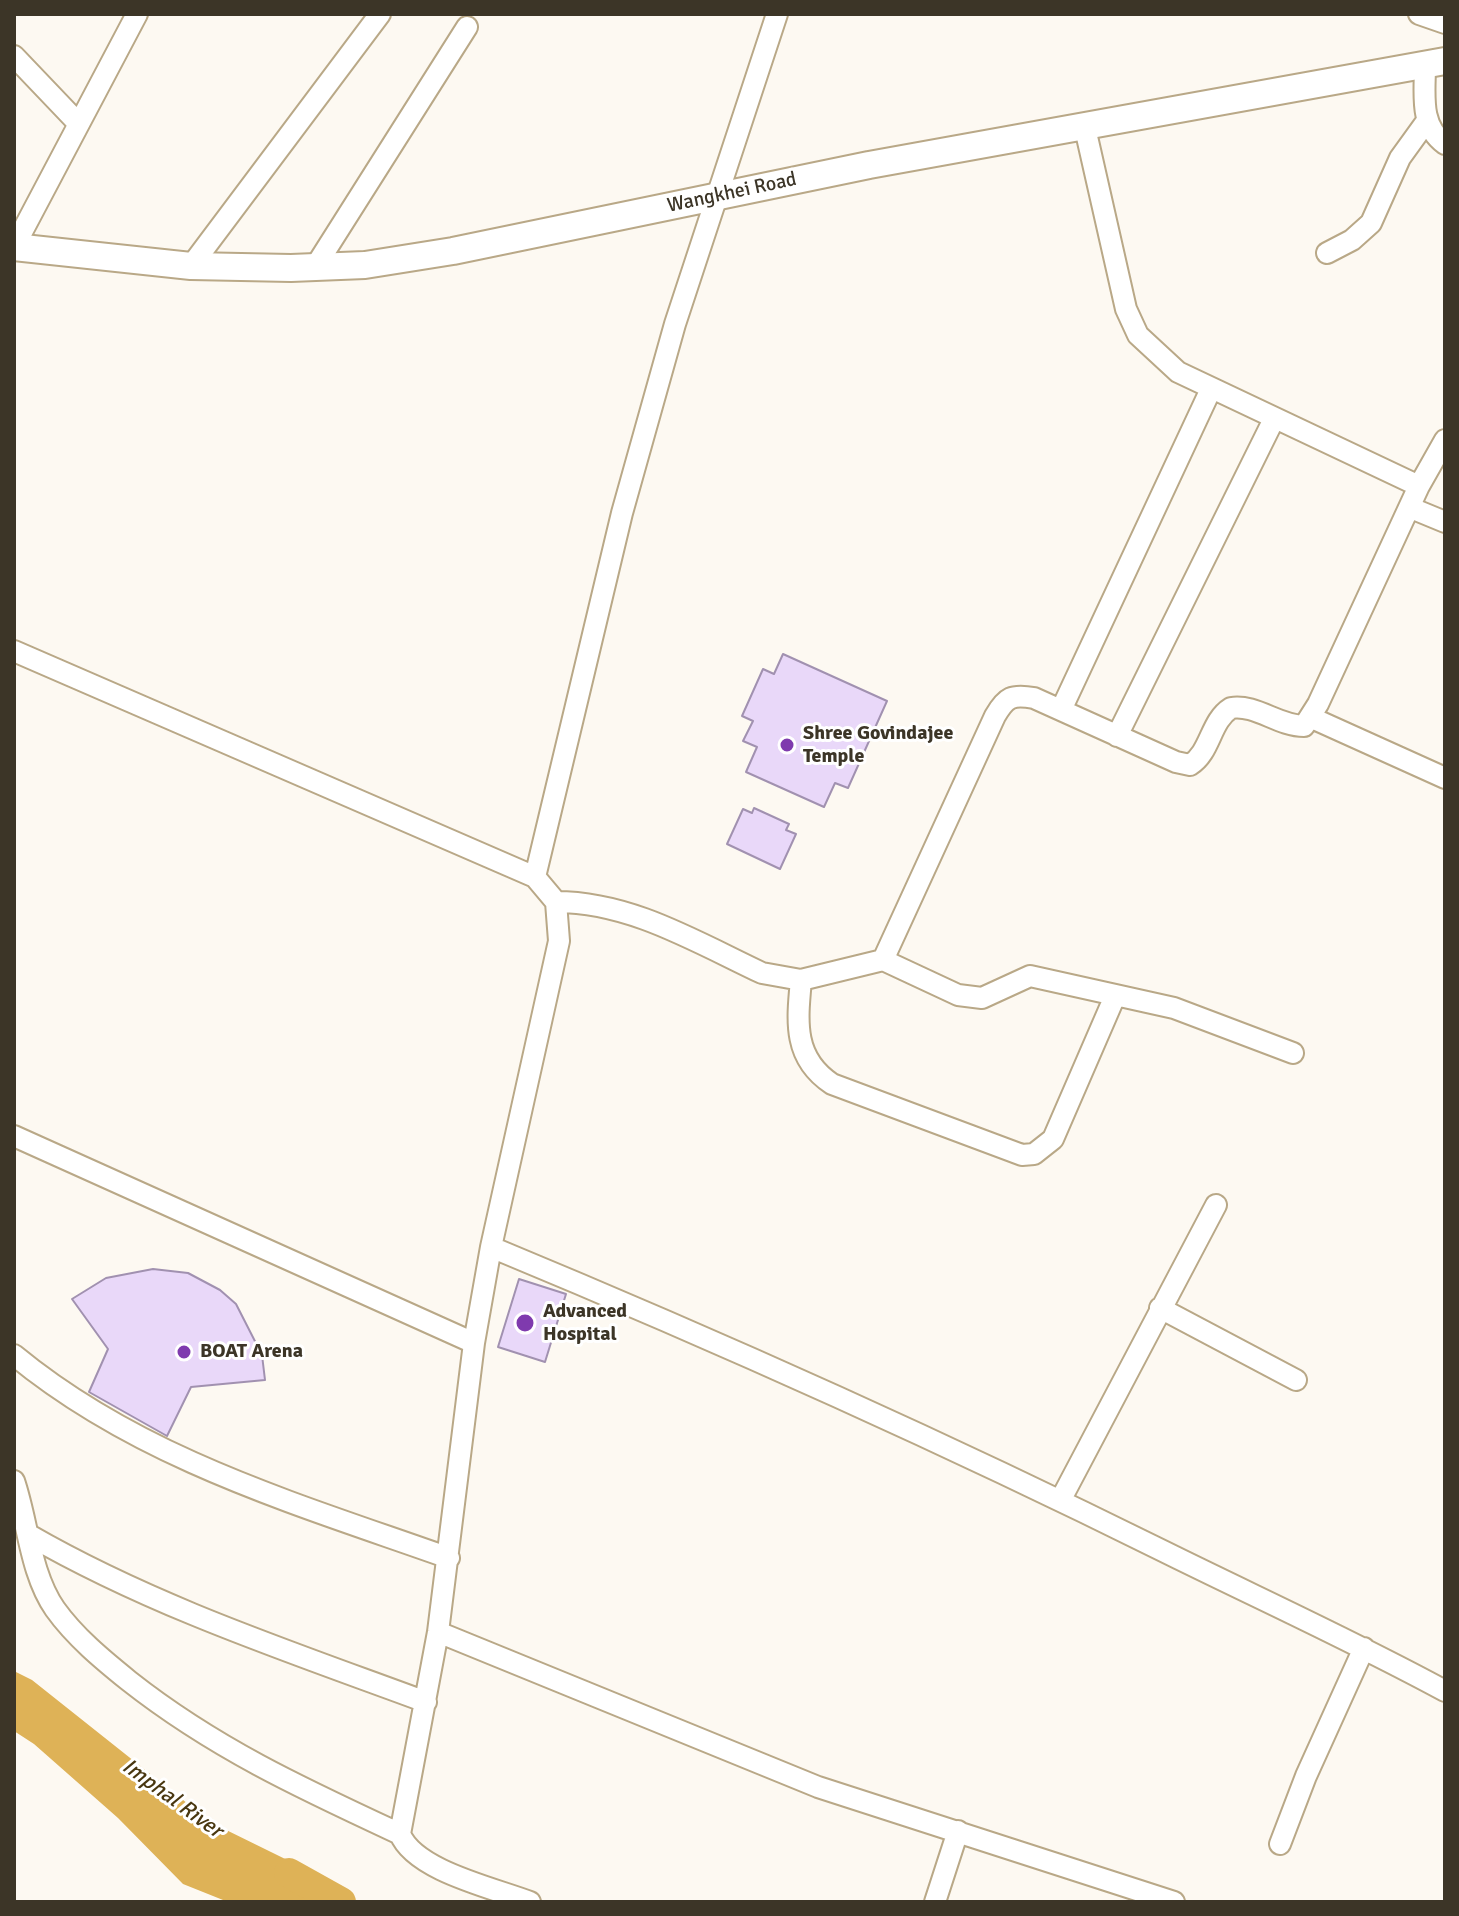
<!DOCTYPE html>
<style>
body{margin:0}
#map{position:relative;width:1459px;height:1916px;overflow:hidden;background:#fdf9f2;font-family:Signika,sans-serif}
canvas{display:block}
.frame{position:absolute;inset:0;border:16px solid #3c3527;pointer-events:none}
</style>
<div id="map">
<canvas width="1459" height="1916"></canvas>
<div class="frame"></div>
</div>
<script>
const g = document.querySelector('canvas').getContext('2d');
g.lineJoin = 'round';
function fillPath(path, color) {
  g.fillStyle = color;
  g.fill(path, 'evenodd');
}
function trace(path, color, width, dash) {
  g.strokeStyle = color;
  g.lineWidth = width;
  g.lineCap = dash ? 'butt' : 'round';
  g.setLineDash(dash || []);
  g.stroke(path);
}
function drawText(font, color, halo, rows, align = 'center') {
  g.font = font + ' Signika,sans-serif';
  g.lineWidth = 6;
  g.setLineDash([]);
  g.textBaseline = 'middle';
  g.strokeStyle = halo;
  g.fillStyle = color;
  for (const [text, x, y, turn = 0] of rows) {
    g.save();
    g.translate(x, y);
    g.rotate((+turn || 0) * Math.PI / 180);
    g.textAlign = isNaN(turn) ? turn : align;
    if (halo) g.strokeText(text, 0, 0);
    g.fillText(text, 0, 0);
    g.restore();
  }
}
const water = new Path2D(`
 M14,1671L32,1680L212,1823L332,1882L320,1902H228L183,1884L118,1818L34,1744L14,1731Z`);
const river = new Path2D(`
 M289,1873L341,1902`);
const building = new Path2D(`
 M783,654L887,701L848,788L835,783L824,807L746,772L757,747L743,741L753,721L742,716L763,669L774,674Z
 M754,808L789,824L786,830L796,834L780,869L727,844L743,809L752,813Z
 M153,1269L188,1273L220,1290L236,1304L262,1355L265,1380L191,1387L167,1436L89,1392L108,1349L72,1299L106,1278Z
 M519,1279L566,1294L545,1362L498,1347Z`);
const minor = new Path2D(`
 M1419,14L1445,23
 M14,56L77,122
 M1425,65C1425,94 1419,125 1445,144
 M1085,128L1126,309L1138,335L1178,372L1419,486
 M14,247L137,14
 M1327,253L1352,240L1371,223L1400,158L1426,122
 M191,266L380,14
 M315,267L467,27
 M1411,508L1445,522
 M14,651L535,877L556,902L559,941L491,1247L474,1343L438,1632L400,1834C415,1871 494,1888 530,1902
 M1061,710L1211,389
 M1312,718L1445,778
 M1117,736L1274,419
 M535,877L622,513L675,324L777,14
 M556,902C631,902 696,942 762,973L801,980L883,960L958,995L982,998L1030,976L1174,1008L1293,1053
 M883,960L995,716C1006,697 1012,694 1034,698L1176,762L1190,765C1211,752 1210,721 1231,708C1256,704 1278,726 1304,726L1318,704L1419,486L1445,440
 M801,980C797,1022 793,1058 832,1084L1022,1155L1034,1154L1053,1139L1115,996
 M14,1136L474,1343
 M491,1247C718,1341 943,1442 1163,1551C1258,1598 1353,1641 1445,1691
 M1160,1308L1296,1380
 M14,1355C140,1459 297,1504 449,1558
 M14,1481C28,1522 30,1573 55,1609C75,1637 103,1660 129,1681C214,1748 303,1789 400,1834
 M1061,1499L1216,1205
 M29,1535C154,1607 291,1652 426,1702
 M438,1632L818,1787L1174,1902
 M1280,1844L1306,1776L1364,1648
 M935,1902L958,1831`);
const major = new Path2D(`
 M14,247L191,266L291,268L365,265L453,251L869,165L1445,61`);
const markers = [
 [787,745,8,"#7f3aae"],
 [525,1323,10,"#7f3aae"],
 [184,1352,8,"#7f3aae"]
];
const streetNames = [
 ["Wangkhei Road",732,193,-12]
];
const poiNames = [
 ["Shree Govindajee",803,734],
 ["Temple",803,757],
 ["Advanced",543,1312],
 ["Hospital",543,1335],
 ["BOAT Arena",200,1352]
];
const waterNames = [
 ["Imphal River",172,1799,36]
];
fillPath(water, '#deb257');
trace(river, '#deb257', 30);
fillPath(building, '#e9d8f9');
trace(building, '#a191b0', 2);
trace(minor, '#b9a887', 24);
trace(major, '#b9a887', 30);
trace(minor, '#fff', 20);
trace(major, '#fff', 26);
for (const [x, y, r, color] of markers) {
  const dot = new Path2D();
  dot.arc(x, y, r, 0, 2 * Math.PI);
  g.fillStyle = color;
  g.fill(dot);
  trace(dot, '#fff', 3);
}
drawText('20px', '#3c3527', '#fff', streetNames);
drawText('bold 20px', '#3c3527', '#fff', poiNames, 'left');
drawText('italic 22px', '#493710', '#fff', waterNames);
</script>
